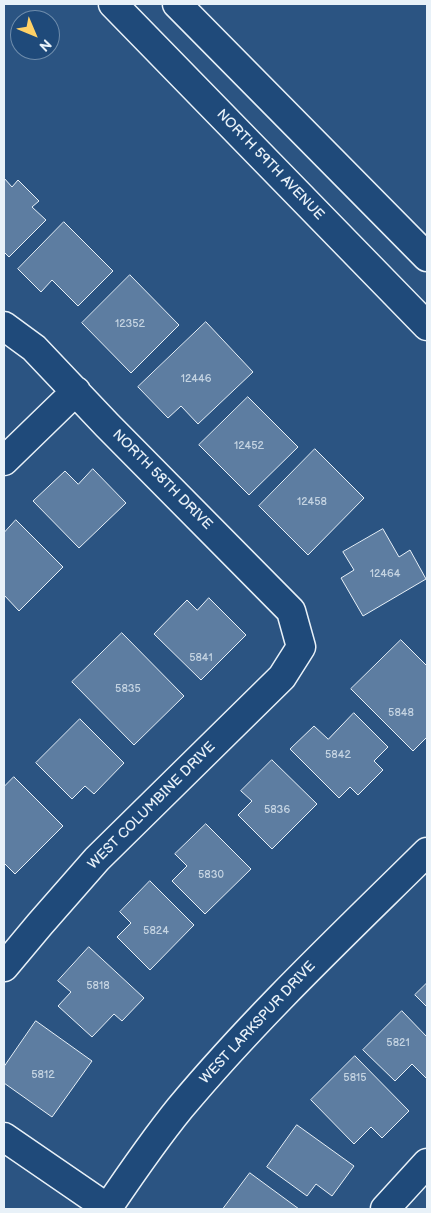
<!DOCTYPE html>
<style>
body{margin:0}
#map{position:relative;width:431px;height:1213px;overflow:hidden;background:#2b5482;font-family:"Balsamiq Sans",sans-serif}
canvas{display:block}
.frame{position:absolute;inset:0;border:5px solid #e8f1f8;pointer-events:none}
.north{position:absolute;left:10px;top:10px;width:50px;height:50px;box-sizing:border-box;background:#1f4a7a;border:1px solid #6f8dac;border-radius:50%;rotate:135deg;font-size:14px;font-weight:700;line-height:20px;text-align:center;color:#e8f1f8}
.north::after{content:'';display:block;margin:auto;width:18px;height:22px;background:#ffd166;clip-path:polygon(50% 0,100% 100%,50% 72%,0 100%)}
</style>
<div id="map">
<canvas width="431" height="1213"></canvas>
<div class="frame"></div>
<div class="north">N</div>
</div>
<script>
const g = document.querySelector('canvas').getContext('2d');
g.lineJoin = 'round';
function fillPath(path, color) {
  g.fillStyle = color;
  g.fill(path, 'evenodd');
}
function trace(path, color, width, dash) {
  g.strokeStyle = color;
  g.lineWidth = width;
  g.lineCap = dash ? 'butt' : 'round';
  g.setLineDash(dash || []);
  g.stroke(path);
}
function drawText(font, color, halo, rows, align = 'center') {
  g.font = font + ' "Balsamiq Sans",sans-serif';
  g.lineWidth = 4;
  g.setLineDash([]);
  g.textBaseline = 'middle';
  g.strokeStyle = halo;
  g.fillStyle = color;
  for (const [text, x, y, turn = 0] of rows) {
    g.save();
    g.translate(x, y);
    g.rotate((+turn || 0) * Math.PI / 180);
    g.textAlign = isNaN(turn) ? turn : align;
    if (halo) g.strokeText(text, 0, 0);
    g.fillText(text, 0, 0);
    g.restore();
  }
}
const building = new Path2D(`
 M4,178L12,187L18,180L39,201L32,207L46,220L9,257L4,252Z
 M64,222L113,271L78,306L52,280L41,292L18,269Z
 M130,275L179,325L131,373L82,323Z
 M206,322L253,372L198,424L181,406L168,418L138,387Z
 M248,397L298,447L249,495L199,445Z
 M315,449L364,498L308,555L259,506Z
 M93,469L126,503L79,548L33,501L65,471L78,484Z
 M16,520L63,567L19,611L4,595V533Z
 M383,529L399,557L410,550L426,579L363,616L341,578L354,570L343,552Z
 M209,598L246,635L201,680L154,634L187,600L197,610Z
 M122,633L184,696L134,745L72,682Z
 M401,640L427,666V737L413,751L351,689Z
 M354,713L388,747L374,761L383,770L358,795L350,787L339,798L290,749L314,726L328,739Z
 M80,719L124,763L94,794L85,786L72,799L36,763Z
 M272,760L317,804L272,849L238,815L252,801L241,791Z
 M14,777L63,826L15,874L4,863V787Z
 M206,824L251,869L205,914L172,881L187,866L175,854Z
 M150,881L194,925L150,970L117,937L131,923L120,912Z
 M89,947L144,998L122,1021L114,1014L92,1037L58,1006L71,992L58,981Z
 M427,983V1007L415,995Z
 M402,1011L427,1037V1079L412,1064L395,1081L363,1050Z
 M36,1021L92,1061L52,1117L4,1083V1067Z
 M355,1056L409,1111L382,1138L371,1127L354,1144L311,1100Z
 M297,1125L354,1166L332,1196L316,1184L307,1196L267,1167Z
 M250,1173L299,1209H223Z`);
const street = new Path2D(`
 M4,326L34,348L107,425L291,611L301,647L282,677L97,859L40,924L4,967
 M4,461L76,391
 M4,1137L109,1209
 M107,1209C130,1175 154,1140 180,1108C256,1017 343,935 427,852
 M385,1209L427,1163`);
const secondary = new Path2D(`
 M113,4L427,326
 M177,4L427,257`);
const numberNames = [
 ["12352",130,324],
 ["12446",196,379],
 ["12452",249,446],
 ["12458",312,502],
 ["12464",385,574],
 ["5841",201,658],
 ["5835",128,689],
 ["5848",401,713],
 ["5842",338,755],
 ["5836",277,810],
 ["5830",211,875],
 ["5824",156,931],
 ["5818",98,986],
 ["5821",398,1043],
 ["5812",43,1075],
 ["5815",355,1078]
];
const streetNames = [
 ["NORTH 59TH AVENUE",270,165,46],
 ["NORTH 58TH DRIVE",162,480,45],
 ["WEST COLUMBINE DRIVE",152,806,-45],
 ["WEST LARKSPUR DRIVE",258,1023,-47]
];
fillPath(building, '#5d7da1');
trace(building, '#e8f1f8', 1);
trace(street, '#e8f1f8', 31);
trace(secondary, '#e8f1f8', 31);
trace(street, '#1f4a7a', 28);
trace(secondary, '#1f4a7a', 28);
drawText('11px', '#c5d4e2', null, numberNames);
drawText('14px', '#e8f1f8', '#1f4a7a', streetNames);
</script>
